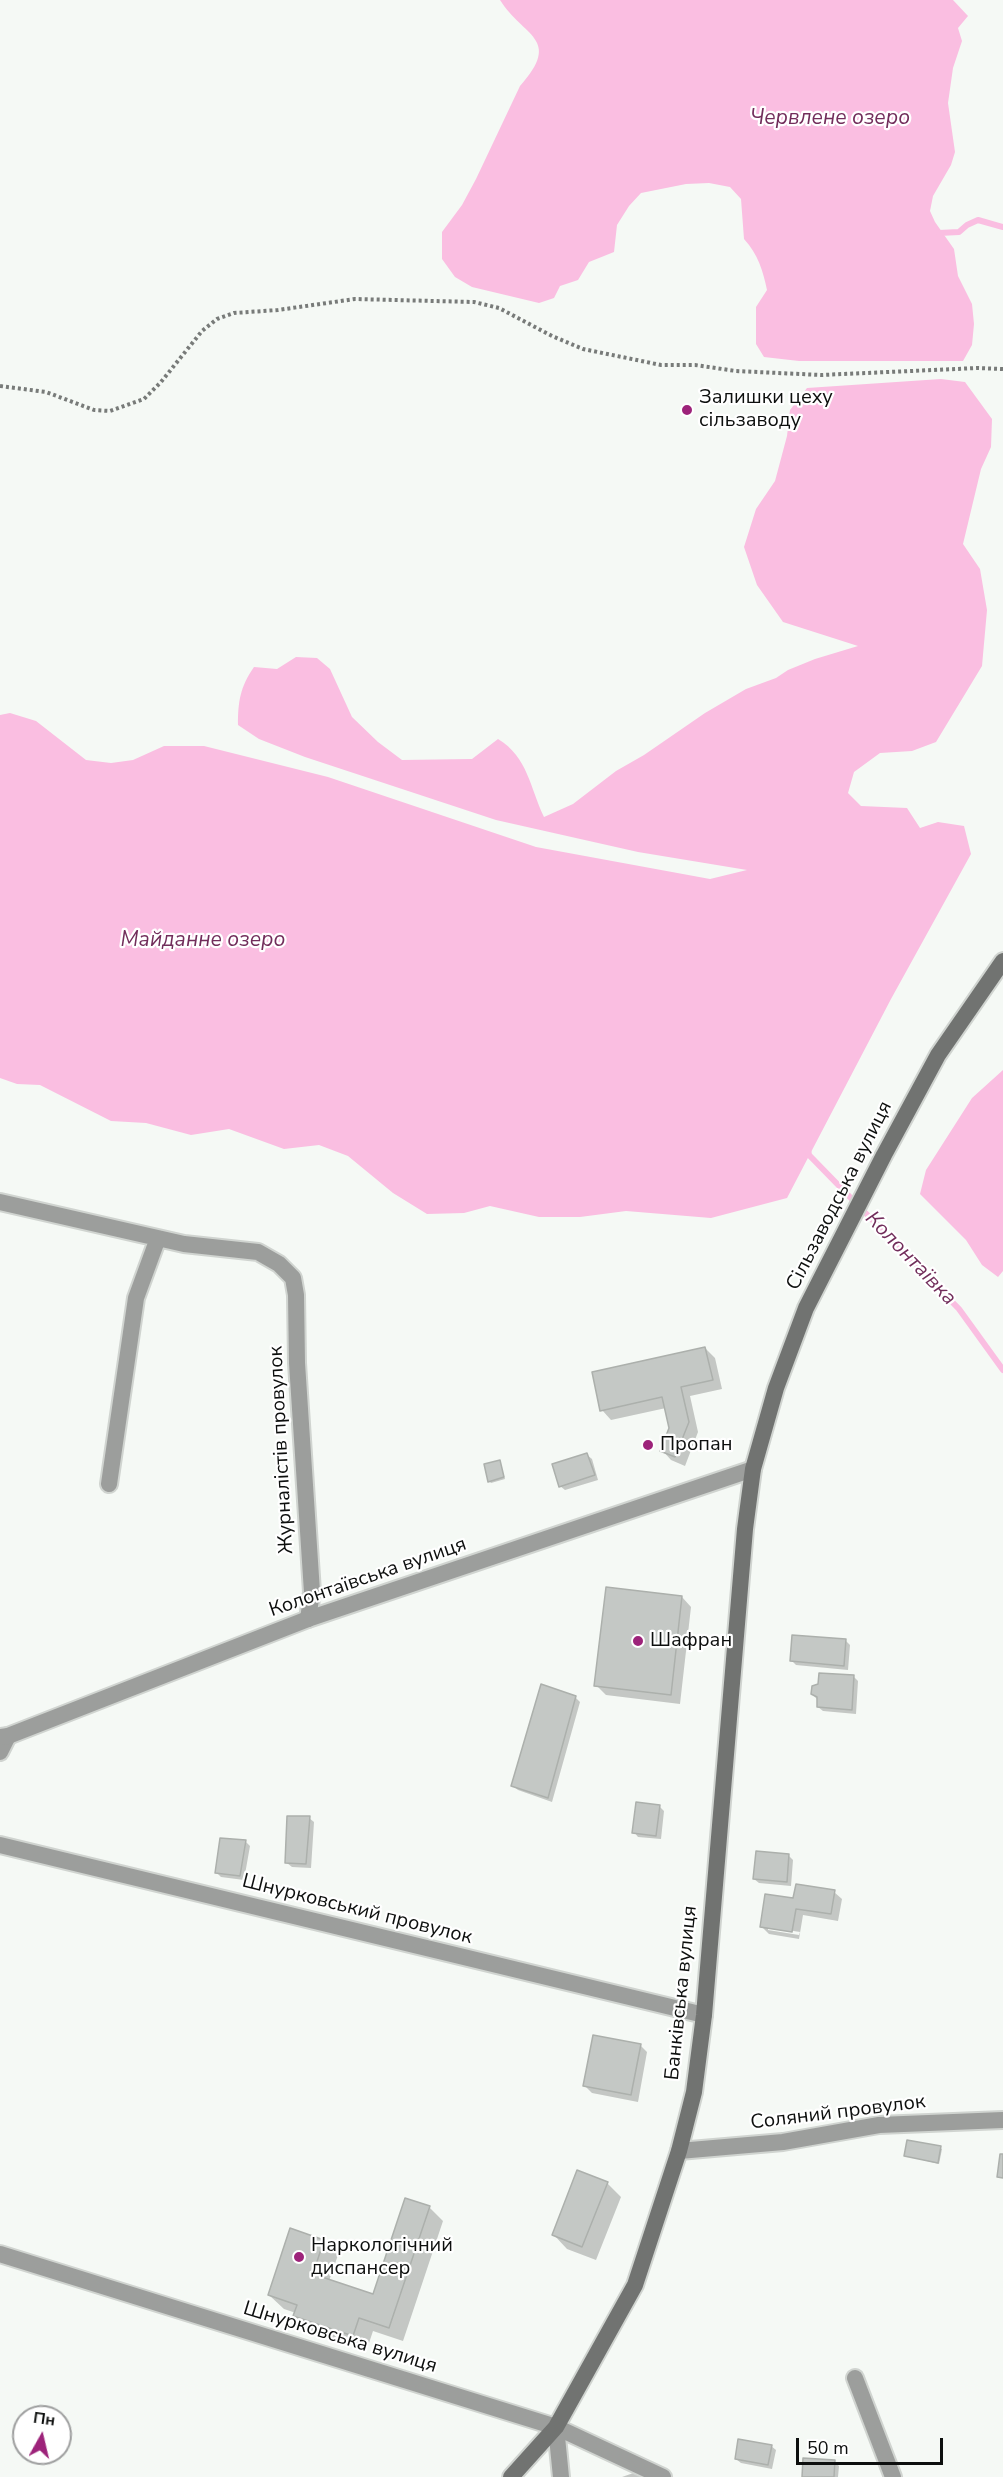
<!DOCTYPE html>
<meta charset="utf-8">
<style>
body{margin:0}
#map{position:relative;width:1003px;height:2477px;overflow:hidden;background:#f5f9f5;font-family:"Nunito Sans",sans-serif}
canvas{display:block}
.north{position:absolute;left:12px;top:2405px;width:60px;height:60px;box-sizing:border-box;background:#fff;border:2px solid #9e9f9f;border-radius:50%;rotate:8deg;font-size:16px;font-weight:700;line-height:24px;text-align:center;color:#0d0f0e}
.north::after{content:'';display:block;margin:auto;width:21px;height:27px;background:#9d237a;clip-path:polygon(50% 0,100% 100%,50% 72%,0 100%)}
.scale{position:absolute;left:796px;top:2438px;width:147px;height:27px;box-sizing:border-box;border:3px solid #0d0f0e;border-top:0;padding-left:8px;font-size:18px;line-height:21px;white-space:nowrap;color:#0d0f0e;-webkit-text-stroke:4px #fff;paint-order:stroke}
</style>
<div id="map">
<canvas width="1003" height="2477"></canvas>
<div class="north">Пн</div>
<div class="scale">50 m</div>
</div>
<script>
const g = document.querySelector('canvas').getContext('2d');
g.lineJoin = 'round';
function fillPath(path, color) {
  g.fillStyle = color;
  g.fill(path, 'evenodd');
}
function trace(path, color, width, dash) {
  g.strokeStyle = color;
  g.lineWidth = width;
  g.lineCap = dash ? 'butt' : 'round';
  g.setLineDash(dash || []);
  g.stroke(path);
}
function drawText(font, color, halo, rows, align = 'center') {
  g.font = font + ' "Nunito Sans",sans-serif';
  g.lineWidth = 4.5;
  g.setLineDash([]);
  g.textBaseline = 'middle';
  g.strokeStyle = halo;
  g.fillStyle = color;
  for (const [text, x, y, turn = 0] of rows) {
    g.save();
    g.translate(x, y);
    g.rotate((+turn || 0) * Math.PI / 180);
    g.textAlign = isNaN(turn) ? turn : align;
    if (halo) g.strokeText(text, 0, 0);
    g.fillText(text, 0, 0);
    g.restore();
  }
}
const water = new Path2D(`
 M500,0H953L968,16L958,28L962,41L953,68L948,103L955,152L951,165L933,196L930,211L935,222L954,249L958,276L972,304L974,324L972,345L963,361H799L764,357L756,344V307L767,290C763,271 758,254 744,239L741,199L730,187L709,183L686,184L641,193L629,206L617,225L614,252L589,262L578,280L560,286L554,298L539,303L472,287L455,277L442,259V232L462,205L476,179L520,86C563,38 523,37 500,0Z
 M941,379L965,382L992,419L991,447L981,469L963,544L980,569L987,610L982,666L936,742L912,751L880,753L854,772L848,793L861,806L907,808L920,828L938,822L964,826L971,854L891,999L787,1198L711,1218L626,1211L580,1217H539L490,1206L464,1213L427,1214L393,1193L348,1156L319,1145L284,1149L229,1129L191,1135L146,1123L111,1121L40,1085L17,1084L0,1078V715L10,713L36,721L86,760L111,763L133,760L164,746H204L328,777L536,847L710,879L747,870L638,852L496,820L305,757L259,739L238,725C238,702 240,687 254,667L277,669L296,657L317,658L330,669L352,717L378,742L402,760L472,759L498,739C528,757 530,788 544,817L573,804L616,771L644,755L705,713L746,689L776,678L788,670L815,659L858,646L783,622L757,585L744,547L756,509L775,481L787,436L790,410L807,388Z
 M1003,1070V1271L998,1277L982,1265L966,1240L920,1194L926,1170L972,1098Z`);
const shadow = new Path2D(`
 M705,1348L715,1358L722,1389L690,1396L698,1432L685,1466L671,1460L662,1450L670,1428L666,1408L611,1420L602,1410Z
 M587,1455L592,1459L598,1480L565,1490L560,1486Z
 M499,1462L505,1479L491,1483L489,1481Z
 M682,1597L691,1607L680,1704L606,1695L596,1685Z
 M846,1641L850,1645L848,1670L796,1665L792,1661Z
 M854,1677L858,1681L856,1714L823,1711L818,1707L817,1699L812,1694Z
 M575,1697L580,1702L552,1802L518,1790L513,1786Z
 M659,1806L664,1811L661,1839L638,1837L634,1832Z
 M309,1818L314,1822L311,1868L292,1867L287,1863Z
 M245,1841L250,1846L244,1880L221,1877L216,1872Z
 M789,1856L793,1860L791,1886L759,1883L754,1879Z
 M834,1892L842,1899L838,1921L803,1915L799,1939L769,1934L762,1927L795,1900ZM768,1927L800,1932L799,1935L768,1930Z
 M640,2045L647,2052L638,2102L592,2093L585,2086Z
 M940,2148L942,2149L939,2164L906,2156Z
 M607,2183L621,2197L596,2260L567,2249L553,2234Z
 M429,2207L443,2221L403,2341L373,2331L367,2349L309,2330L295,2316L296,2313L284,2309L269,2295L324,2241L338,2255L329,2281L374,2296Z
 M771,2446L776,2450L772,2469L741,2463L736,2459Z
 M834,2461L839,2466L838,2477H804Z
 M639,2471L644,2477H622Z`);
const stream = new Path2D(`
 M939,233L959,232L967,225L978,220L1003,227
 M808,1149L809,1155L959,1309L1003,1370`);
const building = new Path2D(`
 M705,1347L713,1380L681,1387L689,1422L675,1457L660,1451L669,1428L662,1397L600,1411L592,1372Z
 M587,1453L595,1475L559,1487L552,1464Z
 M500,1460L504,1477L488,1482L484,1464Z
 M606,1587L682,1596L671,1695L594,1686Z
 M792,1635L846,1639L844,1666L790,1661Z
 M819,1673L854,1675L852,1710L817,1707V1697L811,1694L812,1686L818,1684Z
 M541,1684L576,1696L548,1798L511,1786Z
 M636,1802L660,1805L656,1836L632,1833Z
 M287,1816H310L306,1864L285,1863Z
 M220,1838L246,1840L240,1876L215,1873Z
 M756,1851L789,1854L787,1882L753,1879Z
 M796,1884L835,1890L831,1914L796,1909L792,1932L760,1927L765,1894L793,1898Z
 M593,2035L641,2044L631,2095L583,2086Z
 M907,2140L941,2146L938,2163L904,2156Z
 M1000,2154H1003V2178L997,2177Z
 M577,2170L608,2182L582,2247L552,2235Z
 M405,2198L430,2206L389,2328L359,2318L353,2336L293,2316L297,2305L268,2295L290,2228L324,2240L313,2274L373,2294Z
 M738,2439L772,2445L768,2465L735,2459Z
 M803,2458L835,2460L834,2477H802Z`);
const path = new Path2D(`
 M0,386L46,392L94,410L110,411L144,399L161,382L202,331L217,319L234,313L278,310L355,299L474,302L499,308L552,336L583,349L661,365H695L736,371L821,375L978,368L1003,369`);
const minor = new Path2D(`
 M0,1202L184,1244L258,1252L279,1264L293,1278L296,1295L297,1363L312,1592L308,1619
 M109,1484L136,1298L158,1238
 M0,1752L8,1736
 M0,1845L704,2015
 M679,2151L783,2142L879,2125L1003,2120
 M0,2254L556,2427L663,2477
 M855,2378L893,2477
 M556,2427L561,2477`);
const tertiary = new Path2D(`
 M0,1737L8,1736L308,1619L753,1469`);
const secondary = new Path2D(`
 M511,2477L556,2427L635,2285L679,2151L694,2092L704,2015L745,1529L753,1469L776,1388L806,1308L884,1155L938,1055L1003,961`);
const markers = [
 [687,410,6,"#9d237a"],
 [648,1445,6,"#9d237a"],
 [638,1641,6,"#9d237a"],
 [299,2257,6,"#9d237a"]
];
const poiNames = [
 ["Залишки цеху",699,398],
 ["сільзаводу",699,421],
 ["Пропан",660,1445],
 ["Шафран",650,1641],
 ["Наркологічний",311,2246],
 ["диспансер",311,2269]
];
const streetNames = [
 ["Сільзаводська вулиця",840,1196,-63],
 ["Журналістів провулок",282,1450,-93],
 ["Колонтаївська вулиця",368,1578,-19],
 ["Шнурковський провулок",357,1910,14],
 ["Банківська вулиця",682,1993,-84],
 ["Соляний провулок",838,2113,-7],
 ["Шнурковська вулиця",340,2338,17]
];
const waterNames = [
 ["Червлене озеро",830,119],
 ["Майданне озеро",203,941],
 ["Колонтаївка",910,1259,46]
];
fillPath(water, '#fabee1');
fillPath(shadow, '#0003');
trace(stream, '#fabee1', 6);
fillPath(building, '#c4c8c5');
trace(building, '#acb0ac', 1.5);
trace(minor, '#d0d4d0', 20);
trace(tertiary, '#d0d4d0', 20);
trace(secondary, '#d0d4d0', 20);
trace(path, '#787b79', 4, [3, 3]);
trace(minor, '#9c9e9c', 16);
trace(tertiary, '#9c9e9c', 16);
trace(secondary, '#717371', 16);
for (const [x, y, r, color] of markers) {
  const dot = new Path2D();
  dot.arc(x, y, r, 0, 2 * Math.PI);
  g.fillStyle = color;
  g.fill(dot);
  trace(dot, '#fff', 2);
}
drawText('20px', '#0d0f0e', '#fff', poiNames, 'left');
drawText('20px', '#0d0f0e', '#fff', streetNames);
drawText('italic 21px', '#722d5b', '#fff', waterNames);
</script>
